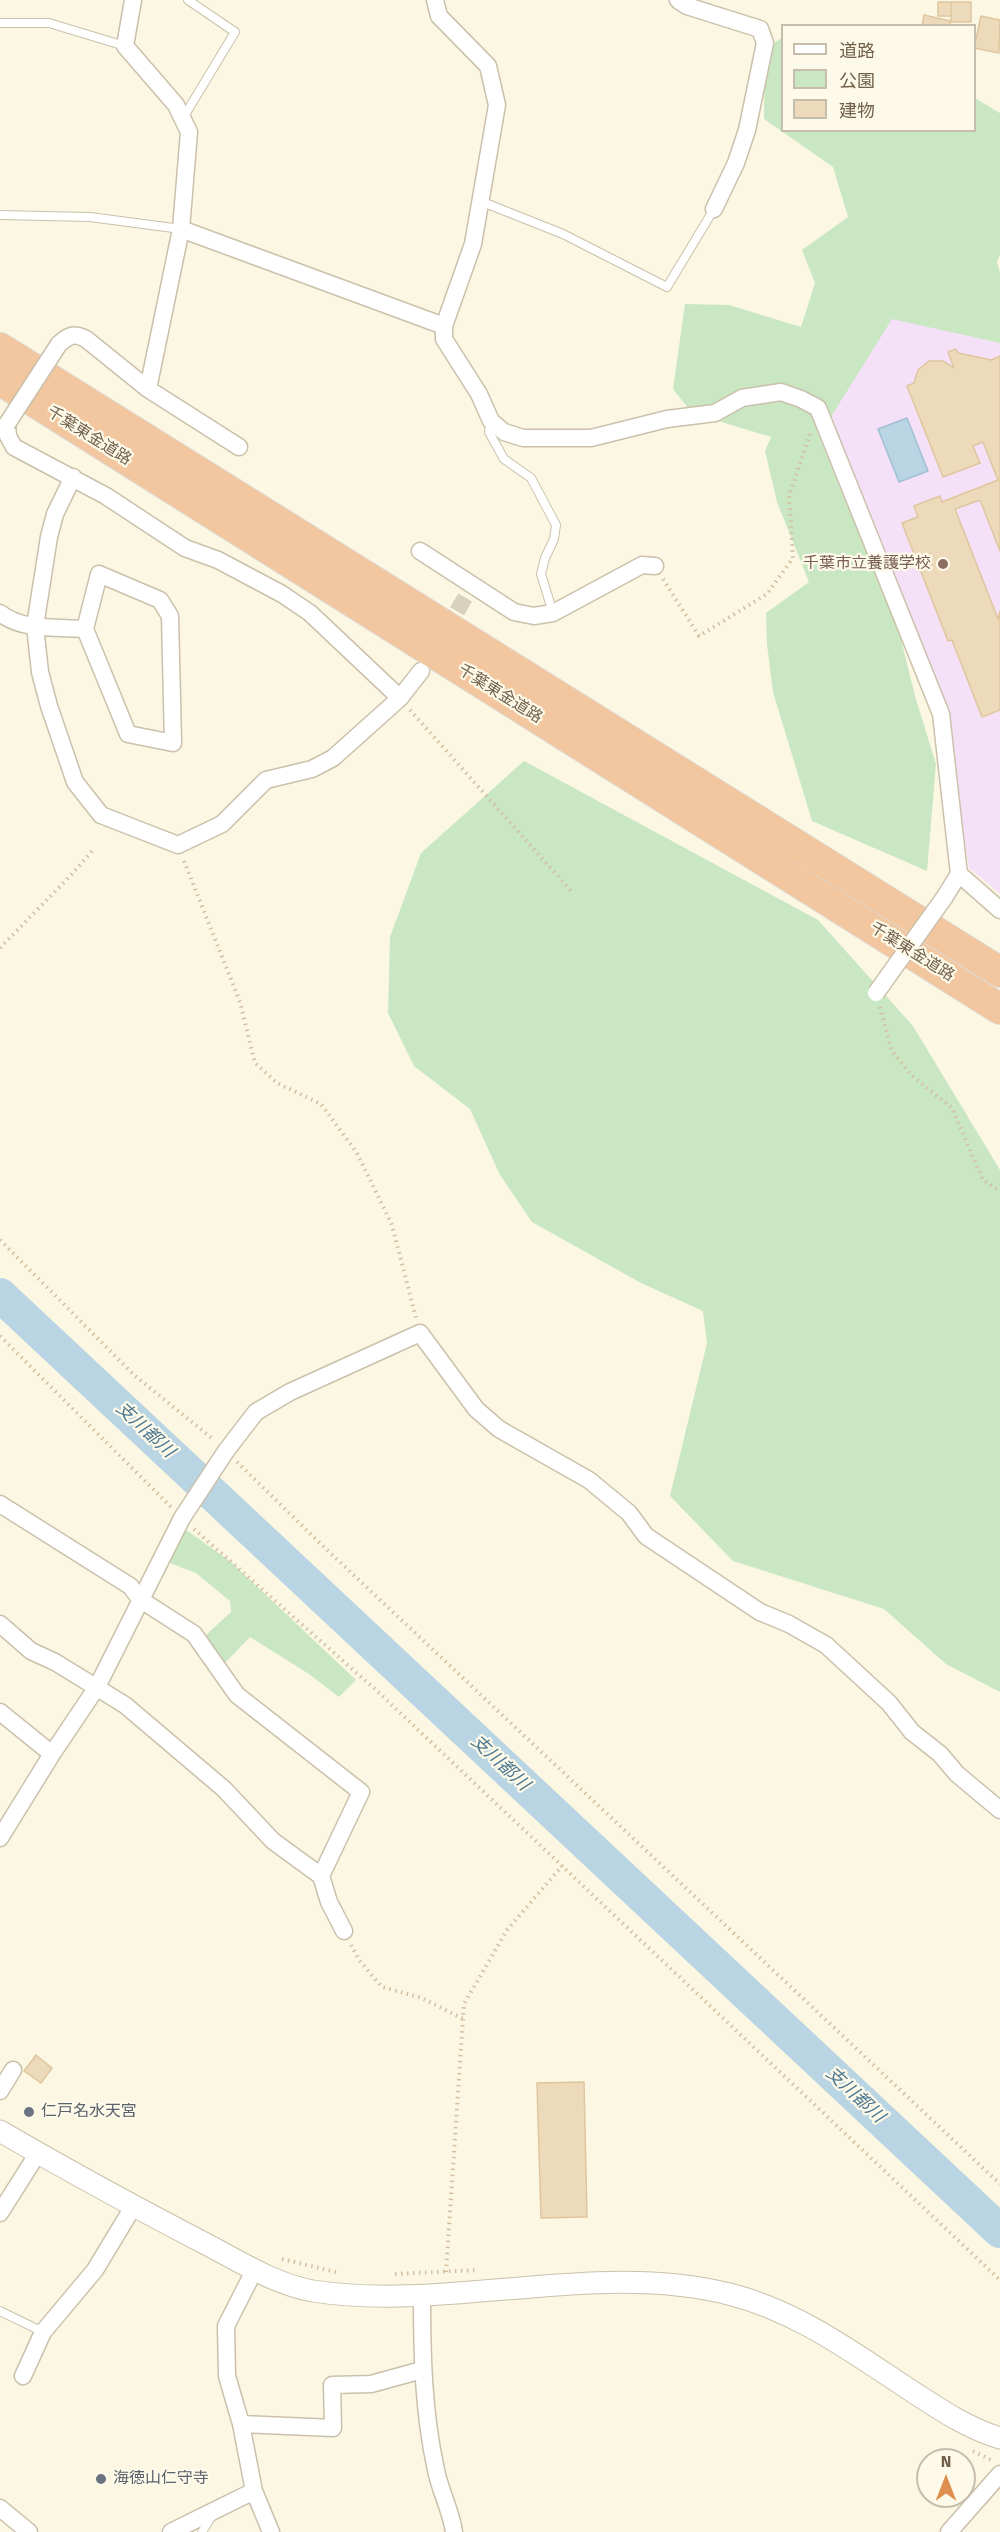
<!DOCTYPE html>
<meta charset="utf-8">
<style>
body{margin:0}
#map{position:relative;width:1000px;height:2532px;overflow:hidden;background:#fbf7e3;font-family:"Fira Sans","Noto Sans JP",sans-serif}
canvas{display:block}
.legend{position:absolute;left:781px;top:24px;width:195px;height:108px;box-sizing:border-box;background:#fefae9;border:2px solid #c6bdaa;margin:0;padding:8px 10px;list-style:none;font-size:18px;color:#71614b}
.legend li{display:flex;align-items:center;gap:12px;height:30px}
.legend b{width:30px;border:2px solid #c6bdaa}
.north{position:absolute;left:916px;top:2448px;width:60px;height:60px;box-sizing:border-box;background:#fefae9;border:2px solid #c6bdaa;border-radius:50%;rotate:0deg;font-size:16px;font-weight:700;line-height:24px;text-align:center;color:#71614b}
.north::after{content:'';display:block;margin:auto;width:21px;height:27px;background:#de8f4f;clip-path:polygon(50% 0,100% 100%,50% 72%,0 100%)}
</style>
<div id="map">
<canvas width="1000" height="2532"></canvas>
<ul class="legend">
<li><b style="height:8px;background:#fff"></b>道路</li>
<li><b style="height:16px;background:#cae7c3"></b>公園</li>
<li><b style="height:16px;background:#ecdabb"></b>建物</li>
</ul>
<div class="north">N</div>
</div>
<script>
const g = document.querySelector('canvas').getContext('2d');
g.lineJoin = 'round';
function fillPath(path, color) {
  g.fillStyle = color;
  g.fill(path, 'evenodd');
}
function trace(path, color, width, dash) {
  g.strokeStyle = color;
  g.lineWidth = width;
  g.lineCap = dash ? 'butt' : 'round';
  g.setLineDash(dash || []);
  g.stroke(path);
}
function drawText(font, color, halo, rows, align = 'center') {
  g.font = font + ' "Fira Sans","Noto Sans JP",sans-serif';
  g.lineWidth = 4.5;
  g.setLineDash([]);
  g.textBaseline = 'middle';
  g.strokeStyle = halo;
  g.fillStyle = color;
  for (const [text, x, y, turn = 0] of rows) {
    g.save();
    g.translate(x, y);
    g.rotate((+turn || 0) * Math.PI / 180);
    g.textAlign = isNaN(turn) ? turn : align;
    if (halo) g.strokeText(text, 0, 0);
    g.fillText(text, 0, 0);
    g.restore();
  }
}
const education = new Path2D(`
 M891,318L1000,343V894L969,868L944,710L829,418Z`);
const green = new Path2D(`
 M782,38V130H974L975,98L1000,113V254L997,262L1000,273V343L892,319L819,436L899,631L915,696L936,764L927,871L812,821L773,692L767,644L766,613L809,582L777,502L765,451L771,437L692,413L673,389L685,304L729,305L801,327L815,283L802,250L848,217L833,167L764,119L765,48Z
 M524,761L818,920L913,1026L1000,1170V1692L946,1664L884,1609L733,1561L670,1496L707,1343L703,1311L641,1283L532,1222L500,1175L470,1109L414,1066L388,1013L390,937L421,853Z
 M185,1529L231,1562L356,1680L339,1697L309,1674L250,1637L223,1665L206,1635L231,1612L230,1601L196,1573L167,1562Z`);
const water = new Path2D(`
 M907,418L928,471L899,482L878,429Z`);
const river = new Path2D(`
 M0,1295L1000,2231`);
const building = new Path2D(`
 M938,2H951V16H938Z
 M951,2H971V22H951Z
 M924,15L950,21V26H922Z
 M981,16L1000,20L999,53L974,48Z
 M956,349L958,353L991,360L1000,356V551L980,500L955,509L998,619L1000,611V710L982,717L952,640L948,641L902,523L918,517L914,506L940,496L942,502L998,480L983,442L973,446L980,463L943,477L907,386L914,383L918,370L929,361H943L954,368L948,352Z
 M36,2055L52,2068L41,2083L24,2071Z
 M584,2082L587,2217L541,2218L537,2083Z`);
const minorTunnel = new Path2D(`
 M445,632L473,584`);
const path = new Path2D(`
 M663,579L699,636L767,594L793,558L789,496L810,434
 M410,710L572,892
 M184,861L240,1002L255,1063L277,1083L321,1104L357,1153L392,1225L416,1318
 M0,948L73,873L92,851
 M880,1007L892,1051L911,1075L952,1108L983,1180L1000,1191
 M0,1240L134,1375L214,1440
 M0,1336L171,1507
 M237,1462L325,1548L1000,2184
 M194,1529L377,1691L1000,2280
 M351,1945L359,1960L382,1987L422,1998L463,2019
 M282,2259L336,2272
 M446,2272L464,2004L507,1930L562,1866
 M395,2274L477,2270
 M973,2451L991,2460`);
const service = new Path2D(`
 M0,23H49L125,46
 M183,118L235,32L188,0
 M480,201L563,234L667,287L714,209
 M0,215L90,217L181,229
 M491,421L489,432L504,459L531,478L556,525L554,539L545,558L541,574L553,613
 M0,2311L43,2332
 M202,2532L213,2514`);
const minor = new Path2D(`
 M435,0L439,16L488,66L497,105L473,244L444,326V339L479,394L491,421L504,432L523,438H591L667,419L715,413L742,398L781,392L801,399L818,408L941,714L959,874L944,898
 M678,0L687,6L760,29L765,43L747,130L736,163L714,209
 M181,229L444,326
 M86,339L148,389L181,229L189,132L176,105L125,46L133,0
 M148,389L239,447
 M7,424L8,436L14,447L106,496L185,548L218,560L282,594L310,613L400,698
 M73,477L55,514L49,537L35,626L40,672L49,706L75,782L101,815L178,845L222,824L266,780L312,769L333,758L400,698L421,671
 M420,551L514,612L534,616L553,613L642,565L655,566
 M99,574L160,600L170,616L173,743L128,734L85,629Z
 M0,613C22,631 58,627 85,629
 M959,874L1000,910
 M0,1504L130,1586L141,1600L194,1634L237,1695L361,1792L321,1876
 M0,1624L31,1651L55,1662L125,1705L224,1789L273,1841L321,1876L329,1902L344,1931
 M0,1712L52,1754
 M0,1838L52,1754L97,1687L182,1518L226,1451L256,1412L290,1392L420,1333L476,1409L499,1429L589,1480L629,1513L646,1536L760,1612L789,1624L826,1645L889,1703L912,1732L940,1754L957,1774L1000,1810
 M0,2091L13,2070
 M0,2213L38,2153
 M255,2269L226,2326L227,2376L241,2424L254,2491L271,2532
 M422,2294C422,2353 423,2411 436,2470C440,2491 451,2510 454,2532
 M23,2376L43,2332L95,2270L133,2207
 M241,2424L333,2428L332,2385L371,2384L422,2370
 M0,2508L29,2532
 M171,2532L254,2491
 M949,2532L1000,2474`);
const tertiary = new Path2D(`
 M0,2131C67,2170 135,2207 204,2243C239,2261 274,2284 313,2291C448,2312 597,2260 729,2294C797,2311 852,2352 910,2390C939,2409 967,2428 1000,2438`);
const motorway = new Path2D(`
 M0,348L1000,972
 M0,380L1000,1009`);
const minorBridge = new Path2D(`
 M7,424L59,344C69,335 74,333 86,339
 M876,993L944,898`);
const markers = [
 [943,564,6,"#8d6e63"],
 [29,2112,6,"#6b7280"],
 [101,2479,6,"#6b7280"]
];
const streetNames = [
 ["千葉東金道路",89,436,32],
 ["千葉東金道路",500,694,32],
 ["千葉東金道路",912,952,32]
];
const educationNames = [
 ["千葉市立養護学校",931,564]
];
const worshipNames = [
 ["仁戸名水天宮",41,2112],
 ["海徳山仁守寺",113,2479]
];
const waterNames = [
 ["支川都川",145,1430,43],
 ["支川都川",500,1763,43],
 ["支川都川",855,2095,43]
];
fillPath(education, '#f4e0f7');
fillPath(green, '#cae7c3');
fillPath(water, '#b9d4e3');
trace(water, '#a0c0d4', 1.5);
trace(river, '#b9d4e3', 34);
fillPath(building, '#ecdabb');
trace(building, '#e0c69e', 1.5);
trace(minorTunnel, '#d8d2bd', 16, [16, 8]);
trace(service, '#cbc0ab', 10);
trace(minor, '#cbc0ab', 19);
trace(tertiary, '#cbc0ab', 23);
trace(motorway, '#ddd9d4', 32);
trace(path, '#d3bfa0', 4, [1.5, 4.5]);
trace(service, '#fff', 8);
trace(minor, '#fff', 16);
trace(tertiary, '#fff', 21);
trace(motorway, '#f2c69e', 30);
trace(minorBridge, '#cbc0ab', 19, []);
trace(minorBridge, '#fff', 16);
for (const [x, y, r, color] of markers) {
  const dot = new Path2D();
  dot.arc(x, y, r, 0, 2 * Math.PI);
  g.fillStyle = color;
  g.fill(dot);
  trace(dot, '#fefae9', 2);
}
drawText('16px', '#71614b', '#fefae9', streetNames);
drawText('16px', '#785e54', '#fefae9', educationNames, 'right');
drawText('16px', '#5b616d', '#fefae9', worshipNames, 'left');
drawText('italic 18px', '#4c7791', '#fefae9', waterNames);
</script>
